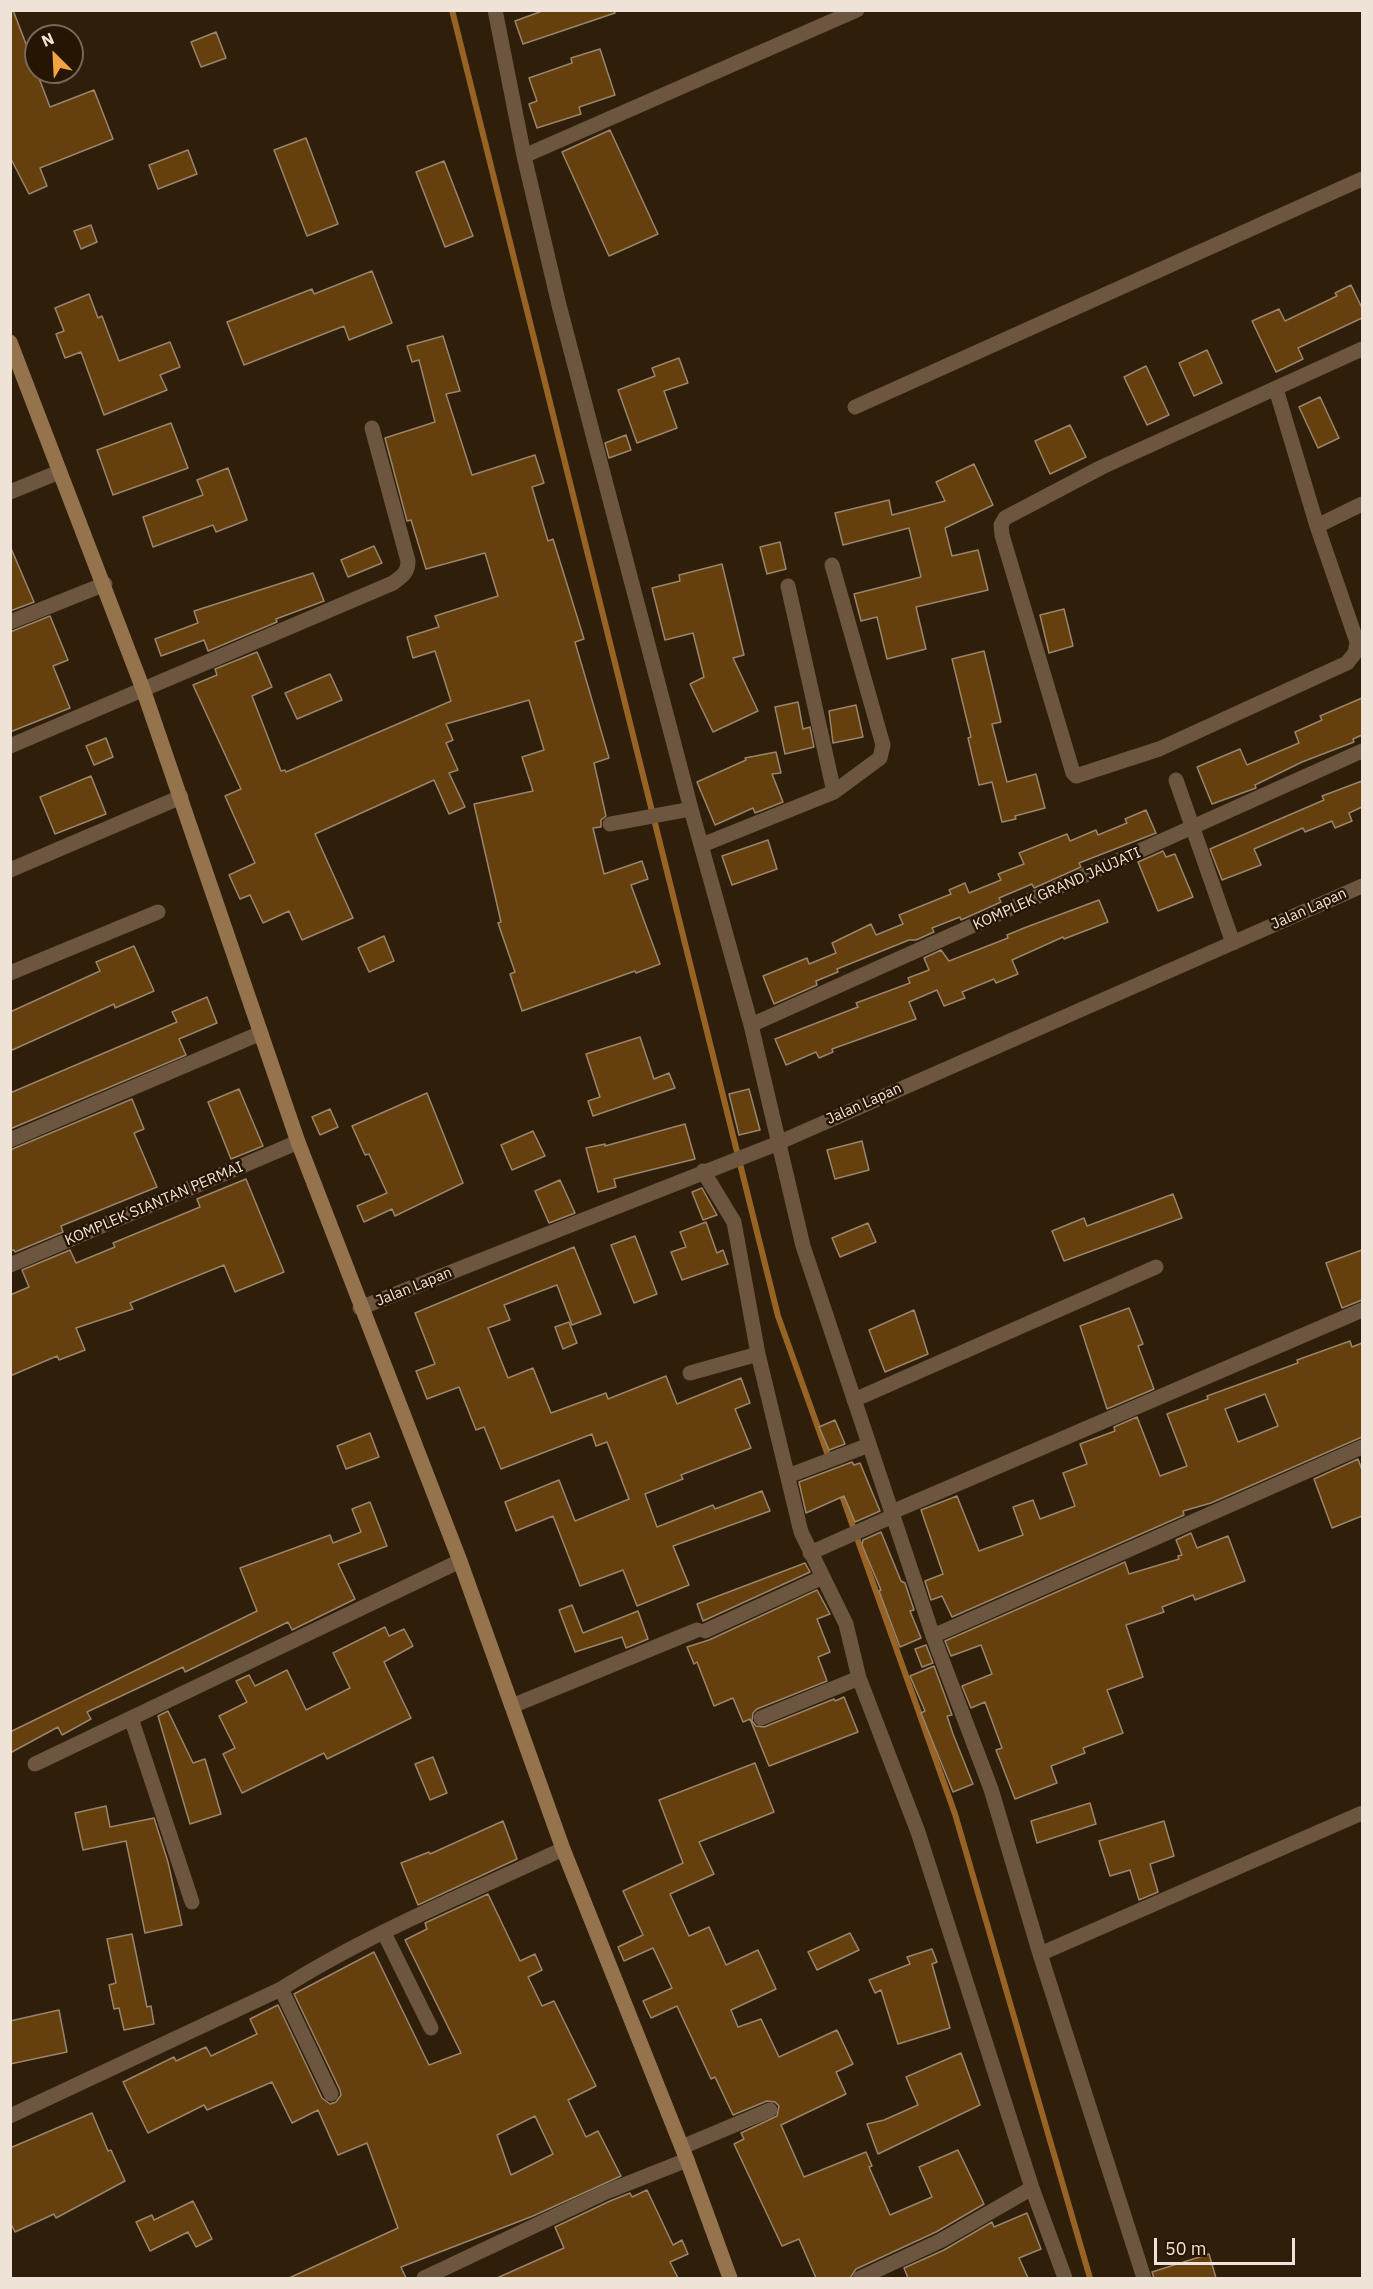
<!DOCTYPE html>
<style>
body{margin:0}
#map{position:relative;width:1373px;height:2289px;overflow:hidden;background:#2f1e0a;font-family:"IBM Plex Sans",sans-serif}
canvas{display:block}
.frame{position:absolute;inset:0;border:12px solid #efe3d7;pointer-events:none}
.north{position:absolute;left:24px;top:24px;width:60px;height:60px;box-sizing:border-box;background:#251502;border:2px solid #766757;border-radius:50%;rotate:336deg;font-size:16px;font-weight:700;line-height:24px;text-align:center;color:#efe3d7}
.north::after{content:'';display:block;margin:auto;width:21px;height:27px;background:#f3a442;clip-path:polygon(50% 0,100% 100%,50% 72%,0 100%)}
.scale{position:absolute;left:1154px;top:2238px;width:141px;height:27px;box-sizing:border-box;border:3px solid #efe3d7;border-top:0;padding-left:8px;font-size:18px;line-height:21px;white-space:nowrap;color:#efe3d7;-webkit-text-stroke:4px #251502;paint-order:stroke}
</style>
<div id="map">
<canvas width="1373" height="2289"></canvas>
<div class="frame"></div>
<div class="north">N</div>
<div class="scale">50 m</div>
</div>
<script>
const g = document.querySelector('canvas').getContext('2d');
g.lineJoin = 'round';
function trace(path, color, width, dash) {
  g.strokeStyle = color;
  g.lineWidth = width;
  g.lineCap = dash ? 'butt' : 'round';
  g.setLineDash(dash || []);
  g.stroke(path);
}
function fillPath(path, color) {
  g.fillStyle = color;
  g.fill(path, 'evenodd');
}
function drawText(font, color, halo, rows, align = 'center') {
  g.font = font + ' "IBM Plex Sans",sans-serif';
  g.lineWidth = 5;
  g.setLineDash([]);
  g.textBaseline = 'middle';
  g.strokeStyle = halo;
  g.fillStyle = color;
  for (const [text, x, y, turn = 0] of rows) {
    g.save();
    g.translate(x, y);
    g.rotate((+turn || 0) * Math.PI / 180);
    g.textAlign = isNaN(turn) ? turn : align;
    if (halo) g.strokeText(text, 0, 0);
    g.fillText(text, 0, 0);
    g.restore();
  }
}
const stream = new Path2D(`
 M452,10L778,1316L830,1461
 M840,1490L955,1814L1090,2278`);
const building = new Path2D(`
 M10,10H13L50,107L94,90L113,139L40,168L47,186L29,194L10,157Z
 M545,10H614L615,13L523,44L515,21Z
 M216,32L226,58L201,67L191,42Z
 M600,49L615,95L579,107L581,114L537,128L529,104L537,101L529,78L572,63L571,58Z
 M610,130L658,234L609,256L562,152Z
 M306,138L338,224L307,236L274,150Z
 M188,150L197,174L158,189L149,165Z
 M444,161L473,236L445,247L416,172Z
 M91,225L97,242L81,249L74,231Z
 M372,271L392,323L349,340L344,326L244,365L227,322L312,289L314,294Z
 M1351,285L1362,308V318L1298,348L1303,359L1276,372L1252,321L1279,309L1285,321L1337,296L1335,293Z
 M89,294L98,318L102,316L119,361L170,342L180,367L160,375L167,390L104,415L81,352L65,358L56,334L64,331L55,308Z
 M443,336L460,391L446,394L472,475L535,455L544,483L532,487L548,541L553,539L584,639L575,642L609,758L594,763L606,816L601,820V827L593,828L604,874L642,861L648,879L631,885L660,964L636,973L635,971L522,1011L510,974L515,972L498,923L501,922L474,804L533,791L522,757L544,750L529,700L446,724L453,740L446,743L458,770L449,773L465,807L449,814L434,780L315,834L353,918L302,940L289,911L263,923L250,895L240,899L229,875L255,863L225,796L241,789L193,685L217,675L215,669L257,652L272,687L252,696L281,771L285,770L286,772L451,701L435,651L413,658L407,637L439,627L435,616L498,596L485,553L426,569L411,520L407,521L385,438L435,422L419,360L412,362L407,346Z
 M1207,350L1222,383L1194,396L1179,363Z
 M679,358L688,383L664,391L677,428L637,443L618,390L655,376L652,368Z
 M1146,366L1169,415L1147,425L1124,377Z
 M1320,397L1339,438L1318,448L1299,407Z
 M171,423L188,468L113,495L97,450Z
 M1070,425L1086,457L1050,474L1035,441Z
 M626,435L631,450L609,458L605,443Z
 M974,464L993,505L945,528L952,556L978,550L988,590L916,607L926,649L887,659L877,617L861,621L854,594L921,577L909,528L843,545L835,513L889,500L892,515L945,501L936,482Z
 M228,468L247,520L216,532L213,525L153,547L143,517L203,495L197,480Z
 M780,542L786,569L767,574L760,547Z
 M10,546L34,602L10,611Z
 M374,546L382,563L348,577L341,560Z
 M722,564L744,655L733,658L758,711L713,732L690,684L704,677L693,633L665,640L652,588L680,581L679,575Z
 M313,573L324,601L276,619L277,622L208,651L204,640L161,656L155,639L198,623L194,611Z
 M1064,609L1073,646L1049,653L1040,615Z
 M50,616L68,660L53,666L70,708L10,732V632Z
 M984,651L1001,722L992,724L1007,782L1036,774L1045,808L1015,816L1016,819L1002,822L992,782L979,785L968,738L971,737L952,659Z
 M330,674L342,700L297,719L285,693Z
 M1362,698V735L1353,739L1354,742L1302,762L1255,785L1256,788L1212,804L1197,767L1240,749L1247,765L1299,743L1295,732L1322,720L1320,716Z
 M798,702L803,729L810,727L814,747L785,754L775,707Z
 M856,705L863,737L833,743L829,711Z
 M106,738L113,757L94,765L86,746Z
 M776,752L781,773L772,774L783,802L755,813L753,808L715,825L697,782L746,760L745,758Z
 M91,776L106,814L55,834L40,797Z
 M1362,781V807L1349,813L1352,821L1335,828L1332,821L1305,832L1303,828L1254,849L1261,865L1222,880L1210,849L1324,800L1322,796Z
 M1146,810L1156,833L1079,863L1081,867L1034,888L1032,884L999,898L1001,902L961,920L960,917L932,928L934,932L916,940H909L837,969L838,972L816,981L817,985L774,1004L763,976L807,958L809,964L836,953L832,943L871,924L876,935L903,924L899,915L951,894L949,890L965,883L969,893L1001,880L998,874L1024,864L1019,853L1067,834L1070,841L1096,830L1098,835L1127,823L1125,819Z
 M768,840L777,869L732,885L722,856Z
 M1163,851L1166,857L1175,854L1193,897L1158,911L1138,862Z
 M1099,900L1108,922L1064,939L1063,937L1012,960L1018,974L996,983L994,979L962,992L965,998L944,1006L937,990L909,1002L916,1019L832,1049L833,1052L819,1058L816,1052L786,1065L775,1039L858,1007L856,1003L910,983L908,978L929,970L924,958L941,950L949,961L1008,938L1007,935L1024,928Z
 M384,936L394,961L369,972L358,948Z
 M134,946L154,991L115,1008L114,1004L10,1051V1012L100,971L96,962Z
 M207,997L217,1023L179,1039L186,1055L10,1129V1093L177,1022L172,1012Z
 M640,1037L654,1079L669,1073L675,1088L593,1116L588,1101L600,1097L586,1054Z
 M239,1089L263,1146L231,1159L208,1102Z
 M749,1089L760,1130L739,1135L729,1094Z
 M427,1093L463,1183L395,1216L392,1209L364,1222L357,1206L387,1193L369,1154L365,1155L352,1126Z
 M132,1099L144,1129L134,1133L157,1187L61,1226L63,1232L15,1252L14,1250L10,1251V1150Z
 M330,1109L338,1127L320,1135L312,1117Z
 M685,1124L695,1159L614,1179L616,1187L598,1192L586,1148L605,1144V1146Z
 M533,1131L545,1156L512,1170L501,1145Z
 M862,1141L869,1170L835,1179L827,1150Z
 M246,1179L284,1272L235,1292L224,1265L130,1303L133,1309L76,1328L85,1350L59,1360L57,1356L10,1376V1295L29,1287L22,1270L70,1250L76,1263L115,1247L113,1243L200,1207L197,1199Z
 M560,1180L575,1213L549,1223L535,1191Z
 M702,1188L717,1215L703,1220L692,1192Z
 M1173,1194L1182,1218L1064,1261L1052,1231L1084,1218L1087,1226Z
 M706,1222L717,1253L723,1250L728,1264L682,1280L671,1252L686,1247L680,1232Z
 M868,1223L876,1242L840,1257L832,1238Z
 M635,1236L657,1294L634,1303L611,1245Z
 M574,1247L601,1314L572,1325L557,1285L504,1305L510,1320L488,1328L508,1378L533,1368L551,1413L606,1393L608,1399L666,1376L677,1404L741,1378L750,1403L735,1409L751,1448L681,1475L683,1479L645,1494L657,1527L713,1505L715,1509L762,1491L770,1511L673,1546L689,1585L637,1606L623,1570L580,1586L553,1516L516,1531L505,1502L559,1480L575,1521L629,1499L607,1442L596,1446L592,1434L501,1469L484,1427L476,1430L459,1387L427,1399L416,1371L435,1364L415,1313Z
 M1362,1250V1300L1342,1308L1326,1263Z
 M1129,1308L1143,1344L1138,1346L1154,1389L1107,1409L1080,1326Z
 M914,1310L928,1354L885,1372L869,1330Z
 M569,1322L577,1343L563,1349L555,1327Z
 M1350,1341L1352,1347L1362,1343V1437L1211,1503L1183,1511L1184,1515L952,1617L942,1596L931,1600L925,1581L943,1574L921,1510L957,1496L979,1551L1023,1535L1013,1507L1033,1500L1040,1519L1075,1506L1063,1473L1087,1464L1080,1444L1115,1431L1114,1427L1137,1417L1160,1476L1187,1466L1167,1414L1208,1399L1207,1396L1298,1363L1297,1360ZM1265,1394L1278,1426L1238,1442L1225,1409Z
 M835,1420L845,1444L829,1450L819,1427Z
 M370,1433L379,1457L346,1469L337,1446Z
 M1358,1459L1362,1470V1516L1332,1528L1314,1479Z
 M852,1462L854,1465L860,1463L880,1511L855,1522L844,1496L806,1513L799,1482Z
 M370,1502L387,1546L338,1564L355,1599L292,1630L288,1622L185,1672L183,1667L87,1712L91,1719L62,1735L58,1727L10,1753V1732L257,1611L240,1568L330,1535L333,1543L361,1532L352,1509Z
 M881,1532L901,1581L905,1583L914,1610L910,1611L921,1638L900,1647L879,1591L881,1590L862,1545L863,1540Z
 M1191,1533L1197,1548L1228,1536L1245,1581L1195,1600L1193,1595L1162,1607L1164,1612L1126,1625L1143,1677L1107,1690L1123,1733L1083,1748L1085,1753L1051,1766L1057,1783L1015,1799L996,1750L1002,1748L985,1702L971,1708L962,1686L992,1674L981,1645L951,1656L945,1641L1125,1562L1129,1574L1179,1559L1178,1556L1182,1555L1176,1540Z
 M805,1563L810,1572L703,1621L697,1604Z
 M817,1590L830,1614L817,1619L830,1652L818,1657L827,1681L757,1709L753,1713L752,1721L756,1726L764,1727L834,1699L835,1701L844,1697L858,1732L769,1766L750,1719L743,1722L733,1698L714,1706L697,1662L694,1664L687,1647L709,1640Z
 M572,1605L583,1633L638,1611L648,1639L626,1648L622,1637L575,1652L559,1610Z
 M385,1627L389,1636L404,1629L413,1646L384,1662L411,1718L327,1759L324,1753L242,1793L223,1754L235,1748L219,1716L247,1702L236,1681L249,1675L255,1686L287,1670L306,1710L350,1688L333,1653Z
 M926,1645L933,1663L922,1667L915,1649Z
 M934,1666L952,1715L947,1716L953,1734L973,1784L953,1792L921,1713L925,1711L910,1676Z
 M168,1711L193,1763L205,1759L221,1814L190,1824L158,1716Z
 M433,1757L447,1793L430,1800L415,1764Z
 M755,1763L774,1812L699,1842L714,1874L670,1894L689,1936L709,1927L726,1965L758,1950L776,1989L731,2010L738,2027L761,2019L779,2057L837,2030L853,2064L836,2072L846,2094L781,2125L804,2177L866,2152L872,2166L869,2167L890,2215L932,2197L919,2167L958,2150L984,2204L936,2232L856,2269L850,2278H816L799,2239L782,2246L734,2144L744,2139L741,2133L777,2116L779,2106L775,2102L767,2101L733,2115L715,2077L711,2079L677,2006L651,2018L643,2001L672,1988L653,1948L624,1961L618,1947L643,1935L623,1891L683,1863L659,1800Z
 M1090,1803L1096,1824L1037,1843L1031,1821Z
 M106,1806L110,1827L154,1818L168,1862L182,1925L145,1933L126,1841L83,1850L75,1813Z
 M503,1821L517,1859L418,1905L401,1863L429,1852L430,1854Z
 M1164,1821L1174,1856L1150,1864L1158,1892L1139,1900L1130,1870L1110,1876L1099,1841Z
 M488,1894L520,1961L535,1954L542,1970L528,1977L542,2006L554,2001L596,2086L568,2100L586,2137L598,2131L621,2176L533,2216L401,2267L406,2278H289L398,2228L367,2143L338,2155L318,2110L292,2123L272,2082L207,2110L204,2105L148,2133L123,2082L174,2057L176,2061L206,2047L211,2056L257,2034L250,2019L278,2005L322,2098L330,2104L336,2102L341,2095L340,2090L294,1994L374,1952L429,2065L461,2053L405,1940L427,1929L425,1923ZM535,2116L553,2154L511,2175L497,2135Z
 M850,1933L859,1950L817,1970L808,1952Z
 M132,1934L147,2007L151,2006L154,2024L124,2030L119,2008L114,2009L109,1985L116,1983L107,1939Z
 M932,1949L937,1962L932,1964L950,2028L898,2044L881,1990L875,1993L869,1980L910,1964L907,1957Z
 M59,2010L67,2052L10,2064V2021Z
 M961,2053L980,2105L878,2154L867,2124L884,2120L918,2105L906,2077Z
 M92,2113L108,2151L111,2150L125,2181L56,2218L54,2214L15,2232L10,2222V2148Z
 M647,2190L673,2245L682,2240L688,2254L670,2262L678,2278H497L564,2248L555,2227L610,2201L630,2193L632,2197Z
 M193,2201L212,2239L196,2247L188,2232L150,2251L136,2222L152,2215L154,2220Z
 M1027,2213L1041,2249L1019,2258L1028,2278H908L904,2268L944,2250L992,2222L994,2227Z
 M1209,2254L1216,2278H1154L1152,2272Z`);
const street = new Path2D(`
 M495,10L524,156L559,305L691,809L751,1025L803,1246L933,1636L991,1789L1040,1954L1144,2278
 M524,156L857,10
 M1276,389L1317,526L1357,642L1355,653L1347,663L1159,749L1076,776L1073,773L1002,535L1001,525L1005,518L1102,467L1362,349
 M855,407L1362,179
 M10,492L59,472
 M1317,526L1362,504
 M788,586L834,792
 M10,622L105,584
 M10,746L393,583C402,576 408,573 408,561L372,428
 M1176,780L1233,943
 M610,824L691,809
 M702,845L834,792L880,758L883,745L832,565
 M10,870L181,797
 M10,973L158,912
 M751,1025L1362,751
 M10,1140L261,1033
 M703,1171L734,1222L758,1354L801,1532L846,1624L859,1678L918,1832L1032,2188L1065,2278
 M10,1265L298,1142
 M360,1308L771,1146L1362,886
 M690,1373L758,1354
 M854,1400L1156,1267
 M788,1476L869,1445
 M892,1512L1362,1310
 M810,1553L893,1516
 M705,1631L823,1577
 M933,1636L1362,1447
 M512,1706L697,1630
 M131,1718L192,1902
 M761,1718L859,1678
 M35,1764L460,1561
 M384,1933L431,2028
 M1040,1954L1362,1813
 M281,1989L331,2094
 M10,2116L281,1989C369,1933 469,1893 563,1849
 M682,2147L770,2110
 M424,2278L606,2192L687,2160
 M860,2278L940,2241L1032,2188`);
const secondary = new Path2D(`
 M10,342L143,689L298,1142L460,1561L563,1849L687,2160L730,2278`);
const streetNames = [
 ["KOMPLEK GRAND JAUJATI",1057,889,-24],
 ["Jalan Lapan",1309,909,-24],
 ["Jalan Lapan",864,1104,-24],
 ["KOMPLEK SIANTAN PERMAI",154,1204,-23],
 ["Jalan Lapan",414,1287,-22]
];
trace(stream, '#976425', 6);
fillPath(building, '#65400d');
trace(building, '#99846d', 1.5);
trace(street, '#6c563f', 15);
trace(secondary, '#95734d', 15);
drawText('15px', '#efe3d7', '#251502', streetNames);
</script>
